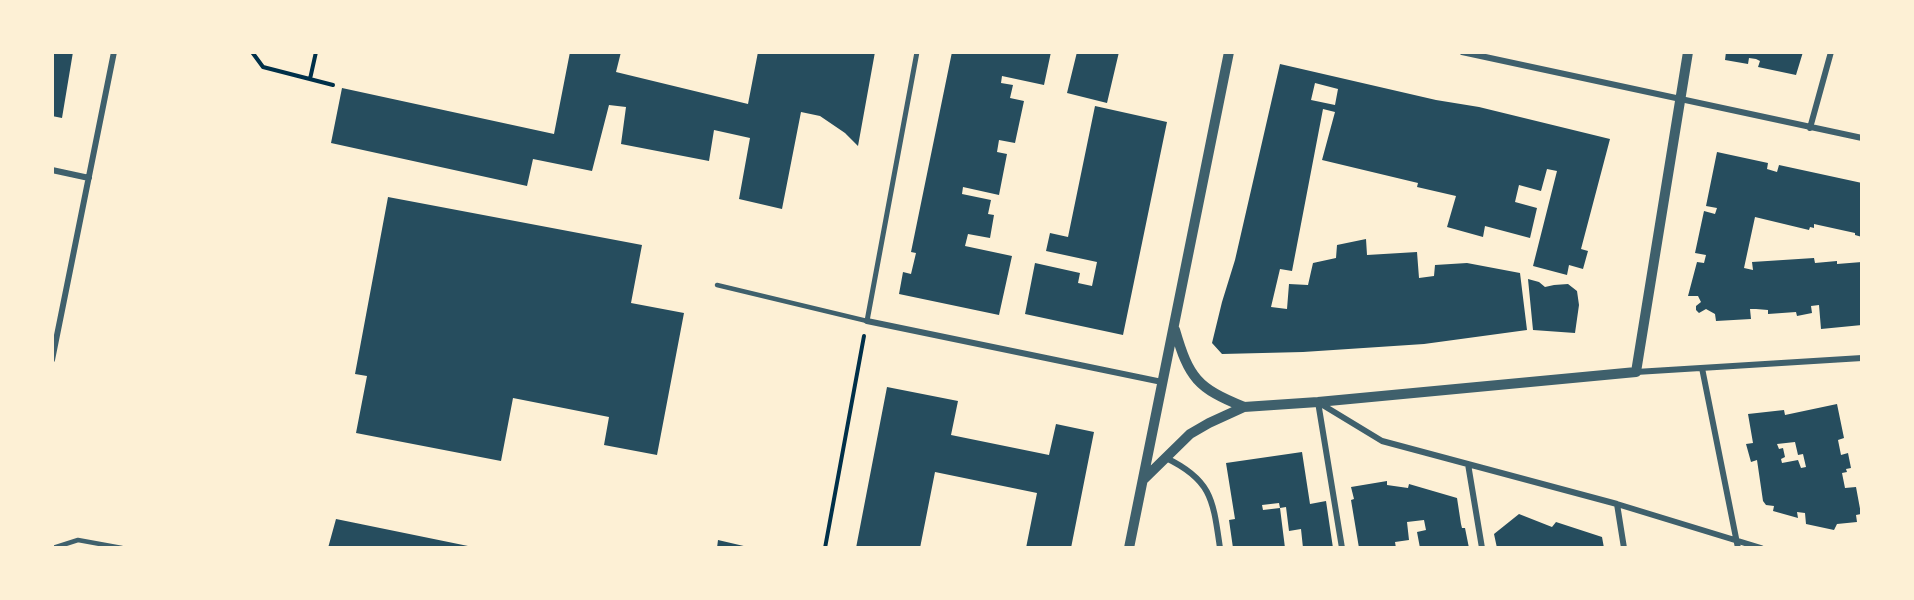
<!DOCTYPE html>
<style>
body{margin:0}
#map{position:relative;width:1914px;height:600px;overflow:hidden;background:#fdf0d5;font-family:Barlow,sans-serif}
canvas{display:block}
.frame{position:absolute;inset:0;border:54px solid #fdf0d5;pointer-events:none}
</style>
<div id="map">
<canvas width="1914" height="600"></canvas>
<div class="frame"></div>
</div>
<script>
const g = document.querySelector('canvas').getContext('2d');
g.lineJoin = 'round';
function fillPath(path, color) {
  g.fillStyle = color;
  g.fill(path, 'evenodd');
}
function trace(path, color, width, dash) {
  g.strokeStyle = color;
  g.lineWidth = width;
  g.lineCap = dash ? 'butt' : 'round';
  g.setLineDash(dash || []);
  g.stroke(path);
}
const building = new Path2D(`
 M52,52H73L62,118L52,116Z
 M570,52H621L616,72L748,104L758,52H875L858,146L845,133L820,116L801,112L782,209L739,199L750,138L714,130L709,161L621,144L626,107L609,105L592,171L533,159L527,186L331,143L342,88L554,134Z
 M952,52H1051L1044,85L1002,76L1001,83L1013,85L1010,98L1024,101L1015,143L999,140L997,152L1007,154L999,195L963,187L962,194L991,200L988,214L994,215L990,238L968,234L965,246L1012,256L999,315L899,294L903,272L911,274L916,253L911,252Z
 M1077,52H1119L1107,103L1067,93Z
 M1726,52H1803L1796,75L1758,67L1760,61L1756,59L1749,58L1748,64L1725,60Z
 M1280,64L1436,100L1479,107L1610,139L1581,249L1588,251L1583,269L1569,265L1567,275L1533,266L1557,171L1547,169L1541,191L1519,185L1515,202L1537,208L1530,238L1485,226L1483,237L1447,227L1456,196L1417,187L1418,183L1322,160L1335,112L1323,109L1292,271L1280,269L1271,307L1287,309L1289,284L1308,285L1313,263L1336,258L1337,245L1366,239L1367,255L1417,252L1419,278L1434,276L1435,265L1467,263L1520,273L1527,330L1424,344L1303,352L1222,354L1212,343L1222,302L1235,260ZM1315,83L1338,89L1335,105L1311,100Z
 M1095,106L1167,122L1123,335L1025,314L1035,263L1080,273L1078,283L1092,286L1097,262L1046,251L1050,233L1068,237Z
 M1717,152L1768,163L1767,169L1777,172L1779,165L1862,183V237L1855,235V233L1814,224V228L1810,227L1809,230L1755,217L1744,268L1753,270L1752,262L1814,258L1815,263L1837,261V264L1862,262V325L1821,329L1819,305L1811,306L1812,313L1797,316L1796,312L1768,314V310L1756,309H1750L1751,319L1716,321L1715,314L1706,309L1699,313L1696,310V306L1701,302L1698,296H1688L1697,262L1704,263L1706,255L1695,253L1704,211L1715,214L1717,208L1706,206Z
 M388,197L642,245L631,303L684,313L657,455L604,445L609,417L513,398L501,461L356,433L367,376L355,374Z
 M1528,279L1539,282L1545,287L1554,285L1568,284L1577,291L1579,305L1575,333L1533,330Z
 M887,387L958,401L951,435L1049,455L1056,424L1094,432L1071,548H1026L1037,493L935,472L920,548H856Z
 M1837,404L1844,438L1838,440L1841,455L1848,453L1851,468L1846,469L1847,472L1842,473L1845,488L1856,487L1861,514L1856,515L1857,522L1837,524L1834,530L1806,524L1805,513L1797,512L1798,518L1773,511L1774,506L1766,505L1763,501L1757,460L1751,462L1746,444L1753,443L1748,414L1784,410L1785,415ZM1795,442L1798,455L1803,454L1806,467L1801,468L1798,460L1782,463L1781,459L1785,457L1783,448L1779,449L1777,444Z
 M1302,452L1310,504L1326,501L1333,548H1303L1301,529L1289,531L1286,507L1280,508L1279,503L1262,505L1263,510L1280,508L1285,548H1233L1229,520L1235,519L1226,463Z
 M1387,481V485L1408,488L1409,484L1457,498L1461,524L1462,528H1465L1469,548H1420L1417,532L1426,530L1424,520L1407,522L1409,540L1395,542L1396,548H1359L1351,500L1354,499L1351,487Z
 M1519,514L1552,527L1556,522L1602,537L1604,548H1497L1494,534Z
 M336,519L468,546V548H328Z
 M718,540L748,547V548H717Z`);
const path = new Path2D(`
 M252,52L263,67L333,85
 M310,79L316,52
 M825,548L864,336`);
const service = new Path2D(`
 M717,285L867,321
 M53,548L78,540L122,548`);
const pedestrian = new Path2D(`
 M867,321L917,52`);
const minor = new Path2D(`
 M1462,52L1862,138
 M1810,128L1831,52
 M52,170L89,178
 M867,321L1162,382
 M52,360L114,52
 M1702,368L1738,548
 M1636,372L1862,358
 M1318,402L1342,548
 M1321,404L1382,441L1617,504L1761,548
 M1166,458C1212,480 1213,500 1220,548
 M1468,464L1482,548
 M1617,504L1624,548`);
const tertiary = new Path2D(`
 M1175,330C1189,378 1197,388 1244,407
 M1143,480L1190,434L1209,423L1244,407L1318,402L1636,372L1688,52
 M1129,548L1229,52`);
fillPath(building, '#264d5e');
trace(path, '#003049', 4);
trace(service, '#3f606c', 4.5);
trace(pedestrian, '#3f606c', 5);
trace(minor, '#3f606c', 6);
trace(tertiary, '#3f606c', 10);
</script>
